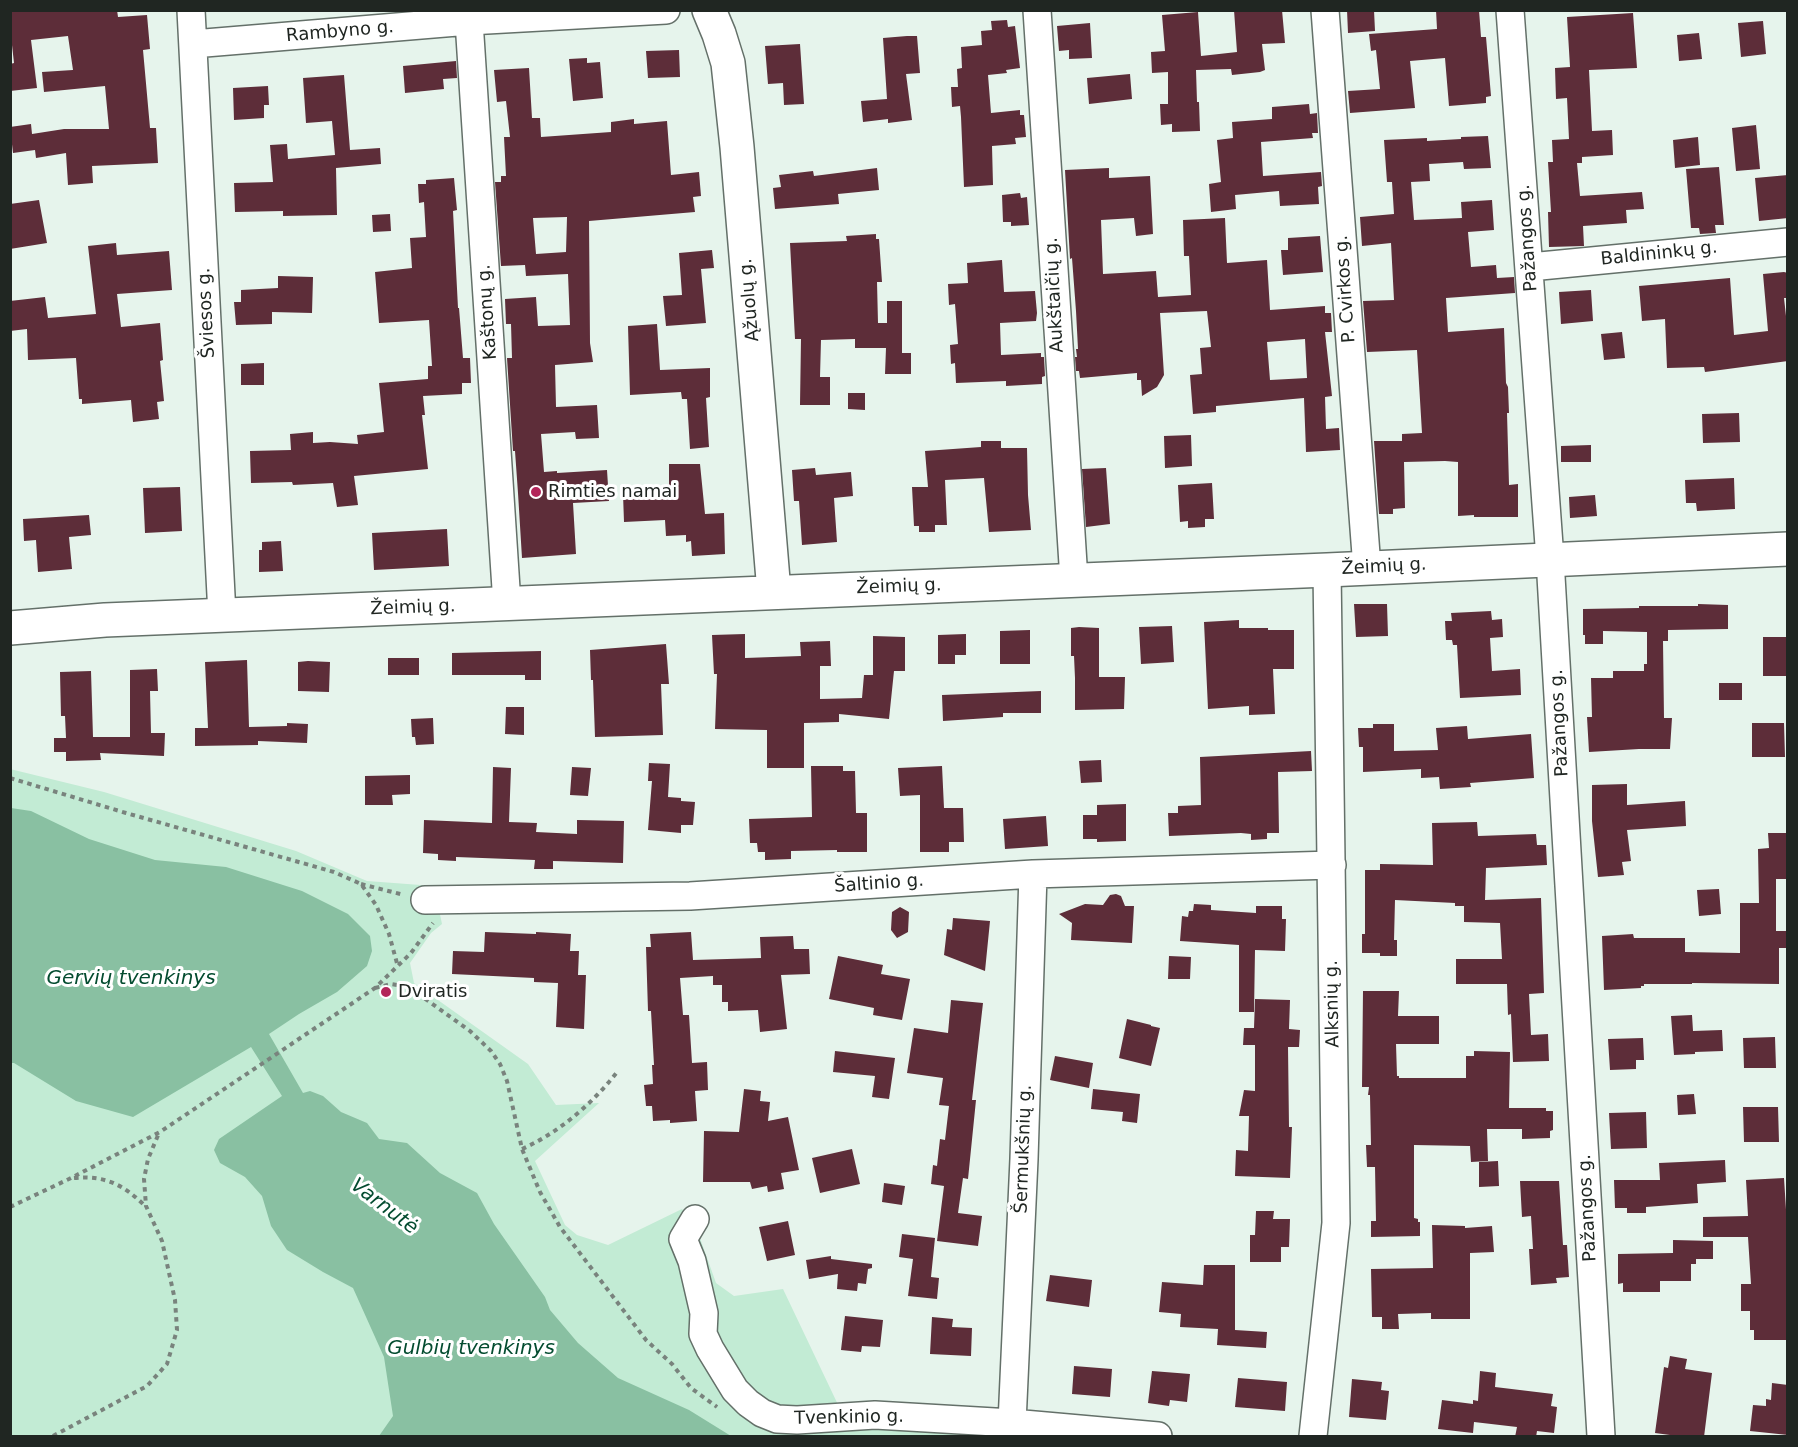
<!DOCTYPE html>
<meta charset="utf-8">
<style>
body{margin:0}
#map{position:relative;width:1798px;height:1447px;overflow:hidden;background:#e6f4ec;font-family:"DejaVu Sans",sans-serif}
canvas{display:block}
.frame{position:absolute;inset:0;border:12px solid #202622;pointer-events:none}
</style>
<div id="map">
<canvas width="1798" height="1447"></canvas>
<div class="frame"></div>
</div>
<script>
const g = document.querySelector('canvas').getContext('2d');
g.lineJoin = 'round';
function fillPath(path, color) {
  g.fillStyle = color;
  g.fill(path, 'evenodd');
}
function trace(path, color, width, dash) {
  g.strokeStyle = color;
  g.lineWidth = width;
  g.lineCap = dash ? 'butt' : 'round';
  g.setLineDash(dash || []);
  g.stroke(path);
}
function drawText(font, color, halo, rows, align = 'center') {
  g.font = font + ' "DejaVu Sans",sans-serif';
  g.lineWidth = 6;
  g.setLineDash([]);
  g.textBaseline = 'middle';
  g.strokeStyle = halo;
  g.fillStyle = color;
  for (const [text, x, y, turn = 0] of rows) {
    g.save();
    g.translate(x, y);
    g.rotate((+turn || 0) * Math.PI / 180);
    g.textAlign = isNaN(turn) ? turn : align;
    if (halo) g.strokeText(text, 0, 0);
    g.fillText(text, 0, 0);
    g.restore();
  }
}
const green = new Path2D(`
 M10,769L104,792L296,851L367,881L434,886L442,924L431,933L410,963L414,983L528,1064L556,1105L599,1103L535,1161L565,1225L577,1235L608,1245L682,1209L696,1227L716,1283L734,1296L783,1289L841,1411L1079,1436H11Z`);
const water = new Path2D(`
 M11,808L31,811L89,839L155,860L226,867L302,891L348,914L370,936L372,951L367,966L337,992L299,1014L269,1034L303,1093L310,1091L323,1096L341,1112L367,1123L379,1139L407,1143L440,1173L477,1193L494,1224L545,1297L550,1310L578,1343L618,1378L689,1410L731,1436H379L393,1416L384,1357L353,1288L323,1272L287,1250L271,1226L262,1196L245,1177L220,1163L214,1150L219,1139L282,1096L251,1047L133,1117L76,1101L14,1063H11Z`);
const building = new Path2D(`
 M10,10H117L118,17L147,15L150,49L143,50L150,128H156L158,163L92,166L93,183L68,185L66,153L36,158L35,150L13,153L10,127L31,124L32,134L64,129H109L105,86L44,92L42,72L73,70L68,36L31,40L37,88L10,91V64L14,63L10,27Z
 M1234,10H1282L1285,43L1262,44L1265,70L1260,72L1232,75L1231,69L1196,70L1197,102H1199L1200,131L1172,132V124L1161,125L1160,104H1168V72L1152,73L1151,52L1165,51L1162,15L1198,12L1201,56L1237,52Z
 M1347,10H1374L1375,31L1348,33Z
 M1436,10H1479L1481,37H1486L1491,96L1486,97V103L1449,106L1445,58L1410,61L1415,108L1350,113L1348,91L1380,89L1376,50L1371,51L1369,34L1437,29Z
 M1633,13L1637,68L1589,70L1592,131L1612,130L1613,155L1582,157V163H1577L1580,196L1642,192L1644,209L1626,210L1627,223L1583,226L1584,246L1549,247L1548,212H1551L1548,162H1553L1552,140L1569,139L1567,98L1556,99L1555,68L1570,67L1567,17Z
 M1007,20L1008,27L1015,26L1020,68L1006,70L1007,73L988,75L991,113L1020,110V115H1024L1026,137L1015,138L1016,144L992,146L993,185L964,187L961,117L960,106L952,107L951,87H958L957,69L962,68L961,47L982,45L981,31L992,30L991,21Z
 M1763,21L1766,54L1741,57L1738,23Z
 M1090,23L1092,58L1069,59V50L1059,51L1057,26Z
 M1699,33L1702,59L1679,61L1677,35Z
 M907,36H917L920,73L906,74L912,120L888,123V119L863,122L861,101L887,99L883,38Z
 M800,44L804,104L784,105L783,83L768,84L765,46Z
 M679,50L680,77L648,78L646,51Z
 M587,58V63L600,62L603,98L573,101L569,59Z
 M456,61L457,78L443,79L444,89L405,93L403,66Z
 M529,68L532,118H540L541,137L611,132V122L634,119V124L667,121L671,175L699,172L701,196L693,197L695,212L589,221L590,343L593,362L555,365L556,407L597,405L599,438L576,439L575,432L541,434L544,472L557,471V473L607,470L609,501L573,503L576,554L522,558L518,493L515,451H513L507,358H512L511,324H506L505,299L536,297L538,326L570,325L568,274L526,276L525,265L501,266L495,182H501V176H506L504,137H510L506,101L497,102L494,70ZM567,217L566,252L536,254L533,218Z
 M1130,74L1132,99L1089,104L1087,78Z
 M344,75L350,150L380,148L381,164L336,168L337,215L283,216V211L235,212L234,183L273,182L270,145L287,144L288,159L335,155L332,121L306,123L303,78Z
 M268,86L269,105H264V118L234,120L233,88Z
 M1309,104L1310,114L1317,113L1318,133H1312L1313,138L1261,142L1263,176L1321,172L1322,186L1318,187L1319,204L1280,206L1279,191L1235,195L1236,209L1211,212L1209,184L1221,182L1217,140L1233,138L1232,122L1272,119V107Z
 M1756,125L1760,169L1736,171L1732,128Z
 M1488,136L1491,168L1464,169L1463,162L1429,164L1430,181L1411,182L1414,220L1462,218L1461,202L1492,200L1494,230L1468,232L1471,267L1496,265L1497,278L1514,277L1515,293L1446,298L1448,332L1504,328L1506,383L1508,387L1509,413H1507L1509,485L1518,484V517H1474V515L1458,516V462L1445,461L1404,462L1405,508L1393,509V514H1379L1374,441H1402V434L1422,433L1417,350L1367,352L1363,301L1394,300L1391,243L1362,246L1360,217L1394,214L1392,182H1387L1384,140L1427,138V141L1461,139V137Z
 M1698,137L1700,165L1675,168L1673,140Z
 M1719,167L1724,225H1715L1716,233L1700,234L1699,228H1691L1686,169Z
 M877,168L879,190L838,194L839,204L775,209L773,188L781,187L779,175L813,171L814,176Z
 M1109,168V178L1150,176L1153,234L1136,236L1134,218L1101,220L1103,274L1156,271L1158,297L1191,295L1189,256H1184L1183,220L1225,218L1227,263L1267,260L1270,310L1325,306V313H1331L1332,332H1325L1332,396L1325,397L1326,429L1339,428L1340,450L1306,452L1304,398L1216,406V412L1193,414L1190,375L1202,374L1200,348L1211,347L1207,311L1160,313L1164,375L1157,387L1142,396L1141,380H1137V373L1080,378L1079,371H1076L1075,357H1077L1076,349H1078L1076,311L1072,258L1070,259L1065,170ZM1305,339L1307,378L1270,380L1267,342Z
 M1788,175V198H1786L1788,218L1759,221L1755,178Z
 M454,178L457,210L453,211L458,308H459L463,358H470L471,383H462V394L423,396L425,415H422L428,469L354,476L358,505L337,507L333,483L293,485L292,482L251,483L250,451L291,450L290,434L313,432V443L330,442L358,444L357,435L384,432L379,383L428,379V366H432L429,320L379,323L375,272L412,268L410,238L426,237L424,202L419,203L418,184H426V180Z
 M1020,193L1021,198L1027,197L1029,225L1011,226V222H1003L1002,195Z
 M39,200L47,243L10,249V204Z
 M390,214L391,231L373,232L372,215Z
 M876,234V239H879L882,282H877L878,323H887V301H902V353H911V374H885L886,348H855V339L821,340L820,377H830V405H800L801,339H795L790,243L847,241L846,236Z
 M1320,236L1323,272L1283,275L1281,250H1288V238Z
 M116,243L117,255L169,251L172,290L117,294L121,327L160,323L163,360L160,361L164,401L157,402L159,419L133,422L131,400L82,404V399H79L76,358L28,360L27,329L10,331V301L45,297L48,318L96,314L88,246Z
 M712,250L714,268L701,269L706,323L666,326L663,296L682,295L679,253Z
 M1002,260L1004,292L1035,291L1037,313L1036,321L1000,323L1001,355L1041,353V357H1044L1045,376L1042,377V384L1006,386V381L956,383L955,363L951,364L950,345L958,344L955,304L949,305L948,284L968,283L967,263Z
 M1784,272L1788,273V298H1784L1788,334V361L1705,372L1704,367L1667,368L1665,319L1642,321L1639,286L1730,278L1734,335L1768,331L1763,274Z
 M278,276L313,277L312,313L272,312V324L236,325L234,302H241V290L278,288Z
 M1591,290L1593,321L1561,324L1559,292Z
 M657,324L660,370L710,368V397L706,398L709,447L690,449L687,399H682L681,392L630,395L628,326Z
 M1622,332L1625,358L1604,360L1601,334Z
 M264,363V385H241V364Z
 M848,393H865V410L848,409Z
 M1739,413L1740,442L1703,443L1702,414Z
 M1191,435L1192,466L1165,468L1164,436Z
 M981,441H1001V448H1027L1028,495L1031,530L989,532L984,478L945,480L947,525H935V532H919V526H914L912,487H928L925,451L981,447Z
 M1591,445V462H1561V446Z
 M669,464H700L705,514L724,513L725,554L692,556L691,541L686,542V535L666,536L665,520L624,522L623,494L669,491Z
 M815,468L816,475L851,472L853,496L834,498L837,542L802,545L799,501H794L792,470Z
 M1106,468L1110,524L1086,527L1082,469Z
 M1734,478L1735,509L1697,511L1696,503H1686L1685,480Z
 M1212,483L1214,519H1205V527L1188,528V521L1180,522L1178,485Z
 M180,487L182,531L145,533L143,488Z
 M1595,495L1597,516L1570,518L1569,497Z
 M89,515L91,535L69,537L72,569L38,572L36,540L24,541L23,519Z
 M447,529L449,566L374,570L372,533Z
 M281,541L283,571L259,572V550H262V542Z
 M1354,604H1387L1388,636L1356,637Z
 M1698,604L1728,605V629L1668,630V641H1663L1664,718H1672L1670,749H1639L1589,752L1587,717H1592L1591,678H1613V671H1644V664H1647V632L1603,631V644H1585V635H1583V609L1639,608V606H1698Z
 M1491,611L1492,620L1502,619L1503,637L1490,638L1492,671L1520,669L1521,695L1460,698L1457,645H1453L1452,640H1446L1445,621H1452L1451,613Z
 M1239,620V628H1268V630H1294V669H1273L1275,714L1249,715V706L1208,709L1204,622Z
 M1172,626L1174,662L1141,664L1139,627Z
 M1079,627L1099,628V677H1125L1124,709L1075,710V678L1074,656H1071V628Z
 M1030,630V664H1000V631Z
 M745,634V658L801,656L800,642L830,641L831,666H820V699L862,698L864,675H873V636L905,637V671H894L889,719L839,714V722L804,723V768H767V730L715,729L717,674H714L712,635Z
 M966,634V655H955V664H938V635Z
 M1763,637H1788V676H1763Z
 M666,644L669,684H661L663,735L595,737L593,680H591L590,650Z
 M541,651V680H525V675H452V653Z
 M388,658H419V675H388Z
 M247,660L249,727L287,726V723L308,724L307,743L258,741V745L195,746V728H208L205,662Z
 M308,661L330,662L329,692L298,691V662Z
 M157,669L158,691H150L151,733H165L164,756L100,753L101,760L66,761V752H54V738H66L65,716H61L60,672L91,671L93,737H130V670Z
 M1719,683H1742V700H1719Z
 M1041,691V713H1003V717L943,721L942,695Z
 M506,707H524V735L505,734Z
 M433,718L434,744L416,745L415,737H412L411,719Z
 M1752,723H1784L1785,757H1752Z
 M1373,724H1394V751L1438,750L1436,728L1467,726L1468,739L1531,734L1534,778L1470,783L1471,787L1440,789L1439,777L1421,778V769L1363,772V747H1359L1358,728H1373Z
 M1311,751L1312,771L1278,772L1279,833H1267V839L1251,840V834L1241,833L1169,836L1168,813H1178V806L1201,805L1200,757Z
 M1101,760L1102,782L1081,783L1079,761Z
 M649,763L670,764L668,797L681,798V801L695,802L693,825H681V833L648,830L652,781H648Z
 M811,766H843V771H855L856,813H867V852H837V850L791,851V859L765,860V852H758L757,843H750L749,819L812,817Z
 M942,766L944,808H963L964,842H949V852H920V795L900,796L898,768Z
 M493,767L511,768L509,822L537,823L536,832L577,834V820L624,821L623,863L553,861V869H534L535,860L456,857V861L438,860V854L423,853L424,820L492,823Z
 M572,767L591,768L588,796L570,795Z
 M410,775V794L392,795L393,805H365V776Z
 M1627,784V805L1685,801L1686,826L1627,830L1631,861L1622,862L1624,875L1598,877L1592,821V785Z
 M1126,804V841L1097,842V839H1083V815H1097V805Z
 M1046,816L1048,846L1005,849L1003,819Z
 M1477,822L1478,836L1536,834L1537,845H1546L1547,865L1486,868L1485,900L1541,898L1544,993L1529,994L1531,1035L1548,1034L1549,1061L1513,1062L1511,1014L1508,1015L1507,984H1456V959H1502L1500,923L1464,922V906H1455V903L1395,900L1394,940H1397V956H1380V953H1362V934H1365V870H1380V864L1433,865L1432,823Z
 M1768,833H1788V879H1776V931H1788V948H1779V984L1692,983V984H1644V986H1641V988L1604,990L1602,936L1633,934L1634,938H1685V952L1740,953V903H1759L1758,849L1769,848Z
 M1719,889L1721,914L1699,916L1697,890Z
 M1116,894L1121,896L1125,906H1134L1132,943L1071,940L1072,923L1059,914L1085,904L1103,905L1110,895Z
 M1194,904L1211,905V910L1256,913V906H1282V919H1286L1285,951L1255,950L1254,1012H1239V945L1180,941L1182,916L1188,917L1189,911H1193Z
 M900,907L909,912L908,932L897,938L891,930L892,912Z
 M953,918L990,921L985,971L944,955L947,929L952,930Z
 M485,932L536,934V932L571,934L570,951H579L578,975H586L584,1029L556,1027L558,983L534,982V978L452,974L453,951L484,952Z
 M691,932L693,960L761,958L760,937L793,936L794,949H809L810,974L781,975L787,1029L760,1032L758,1010L728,1011V1002H722V985H713V976L680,978L683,1015H689L692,1063L707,1062L708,1090L695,1091L697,1121L670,1123V1120L653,1121L652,1106H646L644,1085L653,1084L652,1065H654L651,1011H648L646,947H651L650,934Z
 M838,956L883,965L881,974L910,979L902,1020L873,1015L874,1008L829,999Z
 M1169,956L1191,957L1190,979H1168Z
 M1363,991H1399L1398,1016H1439V1044H1396L1397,1076H1399V1078H1466V1056H1474V1051L1510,1052L1509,1108H1546V1111H1553V1130L1550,1131V1138L1522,1139V1129H1487L1488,1161L1471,1162L1470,1146L1414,1145V1218L1418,1219V1222H1420V1236L1371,1237V1221H1376L1375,1167H1367L1366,1145H1371L1370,1095H1368L1369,1087H1362Z
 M1255,999L1290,1000L1289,1029L1300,1030L1299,1047H1288L1289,1127H1292L1290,1178L1235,1176L1236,1150L1248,1151L1249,1116H1239L1244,1090L1255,1091V1045H1243L1244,1028H1254Z
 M951,1000L983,1003L972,1100H976L968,1179L963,1178L958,1213L982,1216L978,1246L937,1241L944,1186L931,1184L933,1165L937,1166L940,1139L945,1140L949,1106L939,1105L943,1078L907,1073L914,1028L948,1033Z
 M1692,1015L1693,1031L1722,1030L1723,1051L1695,1052V1054L1674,1055L1671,1016Z
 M1127,1019L1151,1025V1026L1160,1028L1151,1066L1119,1058Z
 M1775,1037L1776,1068H1744L1743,1038Z
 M1643,1038L1644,1060H1636V1069L1610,1070L1608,1039Z
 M835,1051L895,1058L889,1099L872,1097L875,1076L833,1072Z
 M1055,1056L1093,1063L1089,1088L1050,1080Z
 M744,1089L761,1091L760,1101L770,1102L768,1121L788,1117L799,1170L781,1173L784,1189L768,1192L767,1186L752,1189L750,1182H703L704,1131L739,1132Z
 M1093,1089L1140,1094L1137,1123L1122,1121L1123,1112L1091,1109Z
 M1694,1094L1696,1114L1678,1115L1677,1095Z
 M1743,1107H1778L1779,1142H1744Z
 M1646,1112L1647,1148L1611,1149L1609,1113Z
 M852,1149L860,1184L820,1193L812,1158Z
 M1725,1160L1726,1182L1697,1184L1698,1203L1646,1207V1213H1627V1208H1615L1614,1180H1660L1659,1163Z
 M1498,1161L1499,1186L1479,1187V1162Z
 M1784,1178L1788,1241V1340H1754V1330H1750V1311H1741V1284H1751L1748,1237H1703V1217L1748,1216L1746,1180Z
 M1520,1181H1559L1562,1230L1563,1245H1567L1569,1277L1556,1278L1557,1283L1531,1285L1529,1249H1533L1531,1216L1522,1217Z
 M884,1183L905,1186L902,1205L882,1202Z
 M1256,1211H1274L1273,1219H1290L1289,1247H1281V1262H1250V1235H1255Z
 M788,1221L795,1255L767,1261L759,1227Z
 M1432,1225L1465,1226V1228L1492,1226L1494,1252L1470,1253V1319H1431V1313L1398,1314L1399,1329H1382V1317H1372L1371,1269L1433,1268Z
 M902,1234L935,1238L931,1277L939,1278L937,1299L908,1296L913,1259L899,1257Z
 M1673,1240L1713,1241V1259H1696V1264H1691V1281H1660V1292H1623V1283L1618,1284V1254L1673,1253Z
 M831,1256V1259L872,1264V1268L868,1269L866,1284L858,1283L857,1291L837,1289L838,1274L809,1279L806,1260Z
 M1204,1265H1235V1330L1267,1332L1266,1348L1217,1345L1218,1329L1180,1327L1181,1314L1159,1312L1162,1282L1203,1285Z
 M1050,1275L1092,1280L1089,1307L1046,1301Z
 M845,1316L883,1320L880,1347L862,1346L861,1352L841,1350Z
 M932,1317L953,1319L952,1327L972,1328L971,1356L930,1354Z
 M1670,1356L1687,1359L1685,1369L1712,1373L1704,1437H1685L1655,1433L1664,1367L1668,1368Z
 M1074,1366L1112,1369L1110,1397L1072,1394Z
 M1152,1371L1190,1374L1187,1402L1170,1400L1169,1406L1148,1403Z
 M1480,1371L1496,1373L1495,1387L1553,1394L1551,1406L1557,1407L1554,1433L1537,1431L1536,1437H1515L1517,1427L1474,1422L1473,1433L1438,1429L1442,1400L1473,1404V1400L1478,1401Z
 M1238,1378L1287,1382L1285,1411L1235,1407Z
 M1352,1379L1382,1382L1381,1390L1389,1391L1386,1420L1349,1417Z
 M1772,1383L1788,1385V1435L1750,1431L1753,1405L1766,1406V1399L1771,1400Z`);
const path = new Path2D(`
 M10,778L126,813L334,872L361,884L376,905L389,934L398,967
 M361,884L404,895
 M375,988L391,984L404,986L420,995L470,1031L491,1051L500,1064L507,1081L522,1149L540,1192L560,1227L646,1340L672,1364L691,1388L717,1407
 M522,1149C560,1132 593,1103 618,1071
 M74,1178C105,1175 124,1185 145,1206
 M10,1207L69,1179L160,1132L375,988L411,953L433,923
 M53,1436L147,1386L167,1364L177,1330L175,1300L162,1241L146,1206L144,1179L148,1159L159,1133`);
const minor = new Path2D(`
 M191,10L222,615
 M1037,10C1051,200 1061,390 1074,580
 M1325,10L1367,568
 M1510,10L1550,559L1601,1436
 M469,21L507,604
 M193,44L469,21L666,10
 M1530,267L1788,242
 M425,900L690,896L1033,874L1332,865
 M695,1219L683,1239L692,1261L704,1313L703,1334L710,1349L735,1390L748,1403L762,1413L777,1419L797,1420L875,1415L1012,1423L1158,1436
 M1012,1423L1024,1159L1033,874
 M1313,1436L1336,1223L1327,570`);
const major = new Path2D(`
 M709,10L719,34L728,63L737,147L774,592
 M10,628L105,620L1327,570L1788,549`);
const markers = [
 [536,492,6,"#b32559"],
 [386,992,6,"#b32559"]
];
const streetNames = [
 ["Rambyno g.",340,32,-5],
 ["Pažangos g.",1528,238,-94],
 ["Baldininkų g.",1659,254,-6],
 ["P. Cvirkos g.",1346,289,-94],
 ["Aukštaičių g.",1055,295,-93],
 ["Ąžuolų g.",750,300,-95],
 ["Kaštonų g.",488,312,-94],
 ["Šviesos g.",207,313,-93],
 ["Žeimių g.",1384,567,-3],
 ["Žeimių g.",899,587,-2],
 ["Žeimių g.",413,608,-2],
 ["Pažangos g.",1560,723,-93],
 ["Šaltinio g.",879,884,-4],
 ["Alksnių g.",1333,1004,-91],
 ["Šermukšnių g.",1024,1149,-88],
 ["Pažangos g.",1588,1208,-93],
 ["Tvenkinio g.",849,1418,-1]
];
const poiNames = [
 ["Rimties namai",548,492],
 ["Dviratis",398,992]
];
const waterNames = [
 ["Gervių tvenkinys",131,979],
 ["Varnutė",384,1207,37],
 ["Gulbių tvenkinys",471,1349]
];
fillPath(green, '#c2ebd4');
fillPath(water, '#89c0a2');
fillPath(building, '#5d2d39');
trace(minor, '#647069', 30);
trace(major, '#647069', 36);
trace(path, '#79837d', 4, [4.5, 4.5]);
trace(minor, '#fff', 27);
trace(major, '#fff', 33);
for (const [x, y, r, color] of markers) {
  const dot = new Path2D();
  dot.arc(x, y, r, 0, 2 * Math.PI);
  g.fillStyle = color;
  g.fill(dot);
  trace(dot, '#fff', 2);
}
drawText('18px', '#202622', '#fff', streetNames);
drawText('18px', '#202622', '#fff', poiNames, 'left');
drawText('italic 20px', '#044c30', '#fff', waterNames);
</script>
